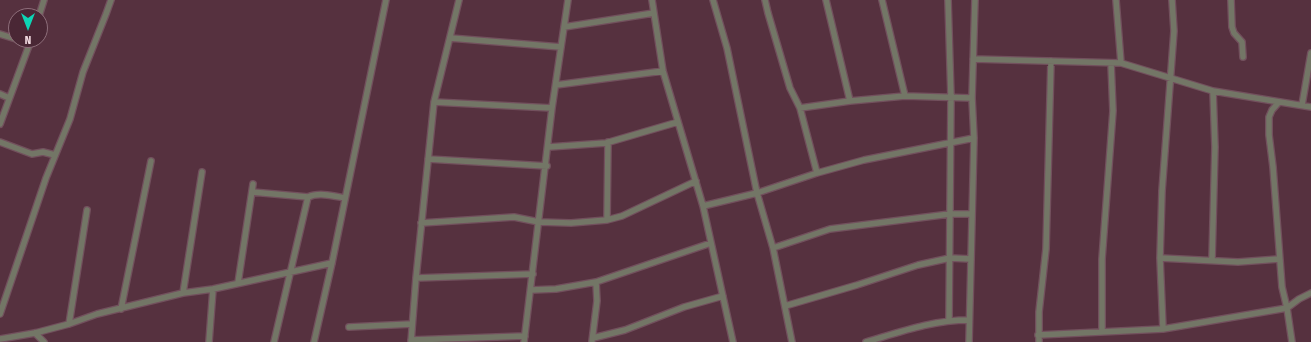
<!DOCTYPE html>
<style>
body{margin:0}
#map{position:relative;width:1311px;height:342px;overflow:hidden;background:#56313f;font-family:"Fira Sans Condensed",sans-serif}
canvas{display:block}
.north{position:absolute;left:8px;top:8px;width:40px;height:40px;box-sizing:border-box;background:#4a2735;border:1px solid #8e6f7b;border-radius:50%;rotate:180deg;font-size:11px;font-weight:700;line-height:16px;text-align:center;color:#f3dce3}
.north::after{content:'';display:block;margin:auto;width:14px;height:18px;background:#0dd5b5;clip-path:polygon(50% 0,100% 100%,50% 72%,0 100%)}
</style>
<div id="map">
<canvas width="1311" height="342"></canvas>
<div class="north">N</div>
</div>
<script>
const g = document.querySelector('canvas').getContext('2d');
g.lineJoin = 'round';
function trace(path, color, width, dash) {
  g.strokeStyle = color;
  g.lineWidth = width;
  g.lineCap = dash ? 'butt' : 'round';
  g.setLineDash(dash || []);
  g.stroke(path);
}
const street = new Path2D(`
 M652,0L663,71L703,206L733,342
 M713,0L727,48L757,193L773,248L792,342
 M765,0L768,13L790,88L800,108L817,173
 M826,0L850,101
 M882,0L905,96
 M948,0L951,97L949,320
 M1116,0L1121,63
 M1231,0L1232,27L1234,33L1242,42L1243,57
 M39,16L44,0
 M564,27L654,13
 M0,34L16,39
 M450,38L561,47
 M18,40L29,43
 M973,59L1121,63L1213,91L1311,107
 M556,85L663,71
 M0,94L9,98
 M434,102L552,108
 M1279,102L1272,110L1269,117V135L1273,167L1282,287L1287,308L1292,342
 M1302,105L1311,53
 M800,108L850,101L905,96L972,98
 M0,124L31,40
 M0,142L32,154L43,152L55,155
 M549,147L606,143L678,122
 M428,159L547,166
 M252,192L308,197
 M703,206L757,193L817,173L864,160L974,138
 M607,220L608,142
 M421,223L514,217L539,222L571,223L607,220L622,216L696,181
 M773,248L830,229L950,214H972
 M1160,258L1238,262L1279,259
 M1212,260L1215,147L1213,91
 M416,278L533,274
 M238,283L253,184
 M531,290L556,289L596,282L711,243
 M183,293L202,172
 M785,306L857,285L918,265L950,258L971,259
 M121,309L151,161
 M0,314L46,178L70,119L83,72L106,14L111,0
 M69,324L87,210
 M349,327L412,324
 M1163,329L1160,258L1162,191L1174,31L1172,0
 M1102,332V259L1113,111L1111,63
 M35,333L44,342
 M1038,335L1163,329L1287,308L1299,299L1311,293
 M593,338L625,330L684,307L723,296
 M0,339L35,333L69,324L97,314L183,293L213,289L332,263
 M411,340L525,336
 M592,341L597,301L596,282
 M209,342L213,289
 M274,342L308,197C319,192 334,196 345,198
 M314,342L332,263L386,0
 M411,342L416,278L434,102L459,0
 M524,342L552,108L568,0
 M866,342C900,332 933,320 969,320
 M969,342L974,138L972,98L975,0
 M1039,342V312L1046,249L1051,61`);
trace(street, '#72505d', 8);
trace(street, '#737666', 5.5);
</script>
